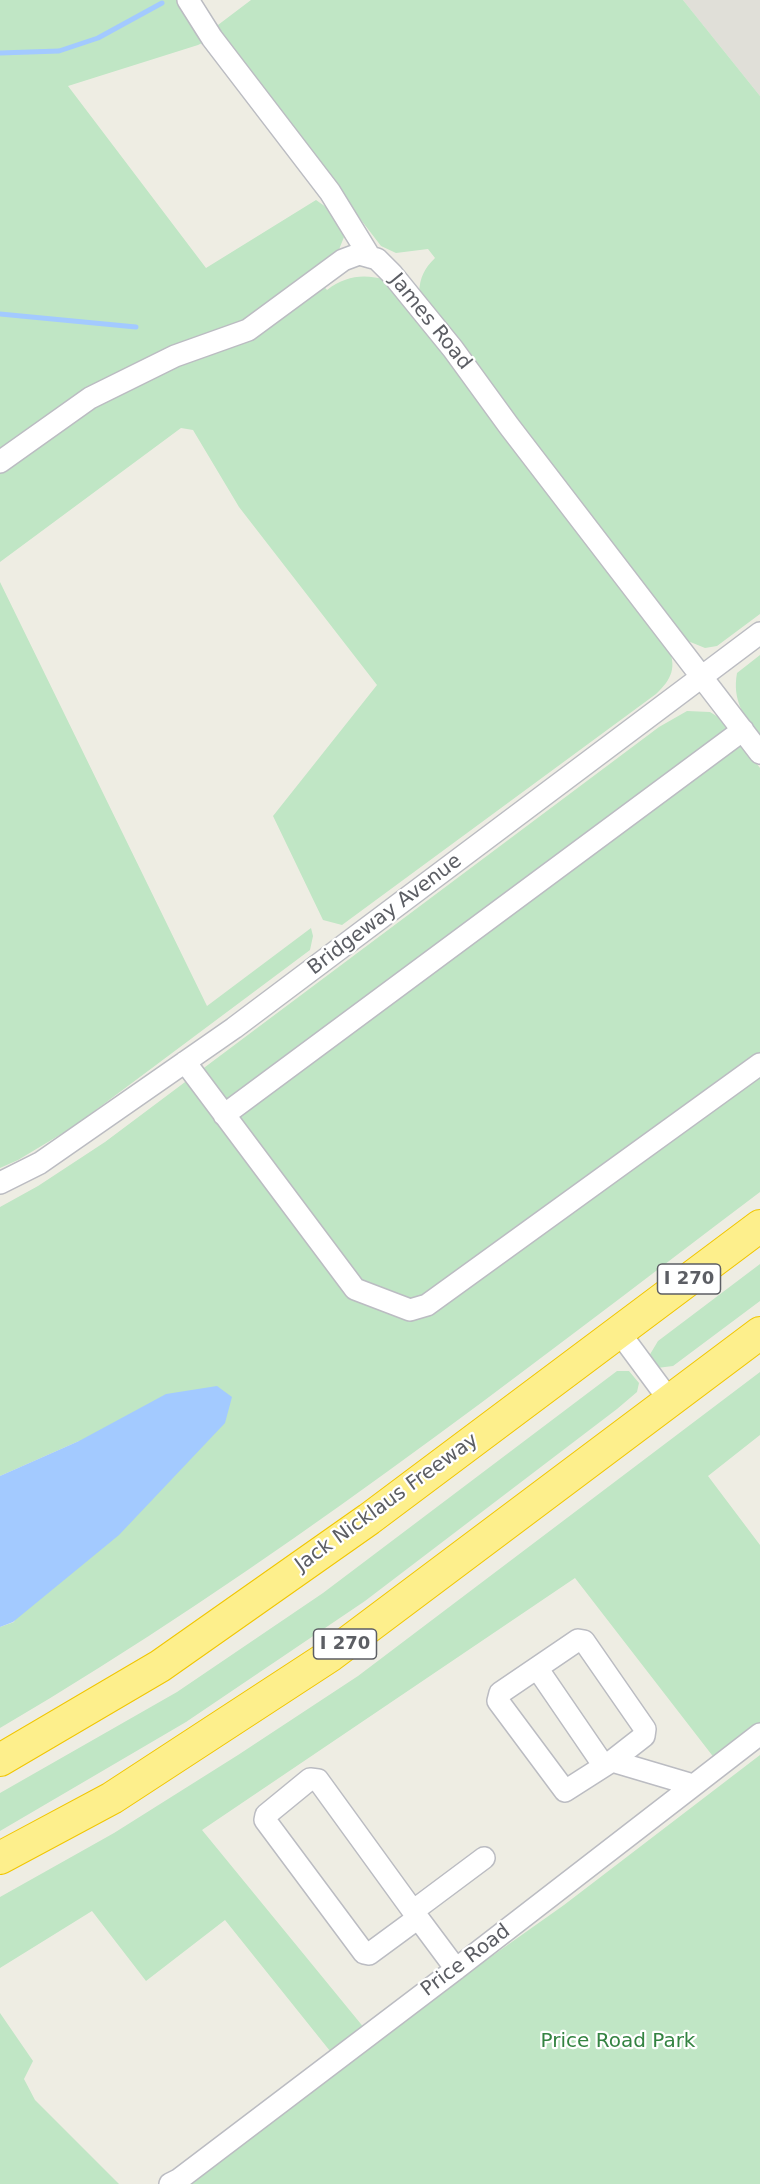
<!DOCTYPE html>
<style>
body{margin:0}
canvas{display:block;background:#eeede3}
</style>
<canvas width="760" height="2184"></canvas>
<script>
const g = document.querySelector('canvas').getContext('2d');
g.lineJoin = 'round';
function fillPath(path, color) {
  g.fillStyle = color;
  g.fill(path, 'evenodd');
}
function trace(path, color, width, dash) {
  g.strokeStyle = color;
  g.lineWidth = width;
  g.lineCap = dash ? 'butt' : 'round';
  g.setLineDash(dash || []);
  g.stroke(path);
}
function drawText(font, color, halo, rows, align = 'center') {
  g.font = font + ' "DejaVu Sans",sans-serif';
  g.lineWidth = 4.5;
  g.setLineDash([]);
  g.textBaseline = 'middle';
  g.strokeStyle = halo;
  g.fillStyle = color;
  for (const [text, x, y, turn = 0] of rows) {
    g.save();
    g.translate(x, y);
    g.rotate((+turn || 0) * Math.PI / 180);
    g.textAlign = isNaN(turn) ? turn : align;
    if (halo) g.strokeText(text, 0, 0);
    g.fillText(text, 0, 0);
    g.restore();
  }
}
const industrial = new Path2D(`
 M683,0H760V96Z`);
const green = new Path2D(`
 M0,0H188L212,38L198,45L68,86L206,268L316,200L333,212L344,237L338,252L312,273L327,290C347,275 364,274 387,280L668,647C677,667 672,679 656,694L342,925L323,920L273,816L377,685L239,507L193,430L181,428L0,562Z
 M251,0H683L760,96V614L717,646L705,648L683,639L419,293C420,277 424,269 435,258L428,249L396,253L381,246L214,28Z
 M0,582L207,1006L311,928L313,936L310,950L73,1127L18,1160L0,1168Z
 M760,655V737C744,716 732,701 737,673Z
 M687,711L710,712L723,720L760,768V1192C513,1379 268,1571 0,1728V1627L14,1622L79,1441L0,1476V1207L38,1186L105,1142L659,727Z
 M760,1264V1301L673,1366L657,1368L649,1356L658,1341Z
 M617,1371H629L639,1383L637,1392L617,1409L365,1601L186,1722L0,1831V1793L177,1692L323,1593Z
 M760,1372V1435L708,1476L760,1545V1725L715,1759L575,1578L202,1830L365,2029L334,2056L225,1920L146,1981L92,1911L0,1968V1897L114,1833L238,1755L358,1676Z
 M760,1755V2184H170L564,1905Z
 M0,2013L33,2061L24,2079L35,2100L119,2184H0Z`);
const water = new Path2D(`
 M217,1386L232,1397L225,1423L119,1535L13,1622L0,1627V1476L79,1441L166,1394Z`);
const stream = new Path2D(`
 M0,53L59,51L98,38L162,3
 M0,314L136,327`);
const minor = new Path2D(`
 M188,0L212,38L330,192L370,257
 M0,462L90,398L175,356L248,330L343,260L359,254L377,259L392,274L453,349L509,426L760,753
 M185,1062L355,1289L410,1310L427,1305L760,1064
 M224,1115L743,730
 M0,1183L40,1163L234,1028L760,633
 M619,1332L670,1401
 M537,1668L604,1766
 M612,1761L644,1736L645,1729L584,1641L578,1640L500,1693L498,1701L565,1791L612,1761L693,1785
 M413,1911L484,1858
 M418,1918L369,1954L364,1953L265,1820L266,1815L310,1779L318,1780L413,1911L418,1918L456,1969
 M170,2184L178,2180L456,1969L760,1734`);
const highway = new Path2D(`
 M0,1760L160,1666L369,1519L760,1226
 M0,1858L112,1798L331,1655L760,1333`);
const shields = [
 [689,1279,63],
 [345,1644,63]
];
const shieldNames = [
 ["I 270",689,1279],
 ["I 270",345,1644]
];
const streetNames = [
 ["James Road",430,322,51],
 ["Bridgeway Avenue",385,915,-37],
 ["Jack Nicklaus Freeway",387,1503,-36],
 ["Price Road",466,1961,-37]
];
const parkNames = [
 ["Price Road Park",618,2042]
];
fillPath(industrial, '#e0dfd8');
fillPath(green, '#c0e6c5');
fillPath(water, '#a3caff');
trace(stream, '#a3caff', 5);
trace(minor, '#bbbcc2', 24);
trace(highway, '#f1c601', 34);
trace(minor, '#fff', 21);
trace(highway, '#fdef8c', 32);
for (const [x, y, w] of shields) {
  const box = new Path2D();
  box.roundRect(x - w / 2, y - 15, w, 30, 4.5);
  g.fillStyle = '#fff';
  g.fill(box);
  trace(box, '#5c5e64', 1.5);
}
drawText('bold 18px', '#5c5e64', null, shieldNames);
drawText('20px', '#5c5e64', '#fff', streetNames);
drawText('20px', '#348342', '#fff', parkNames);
</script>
